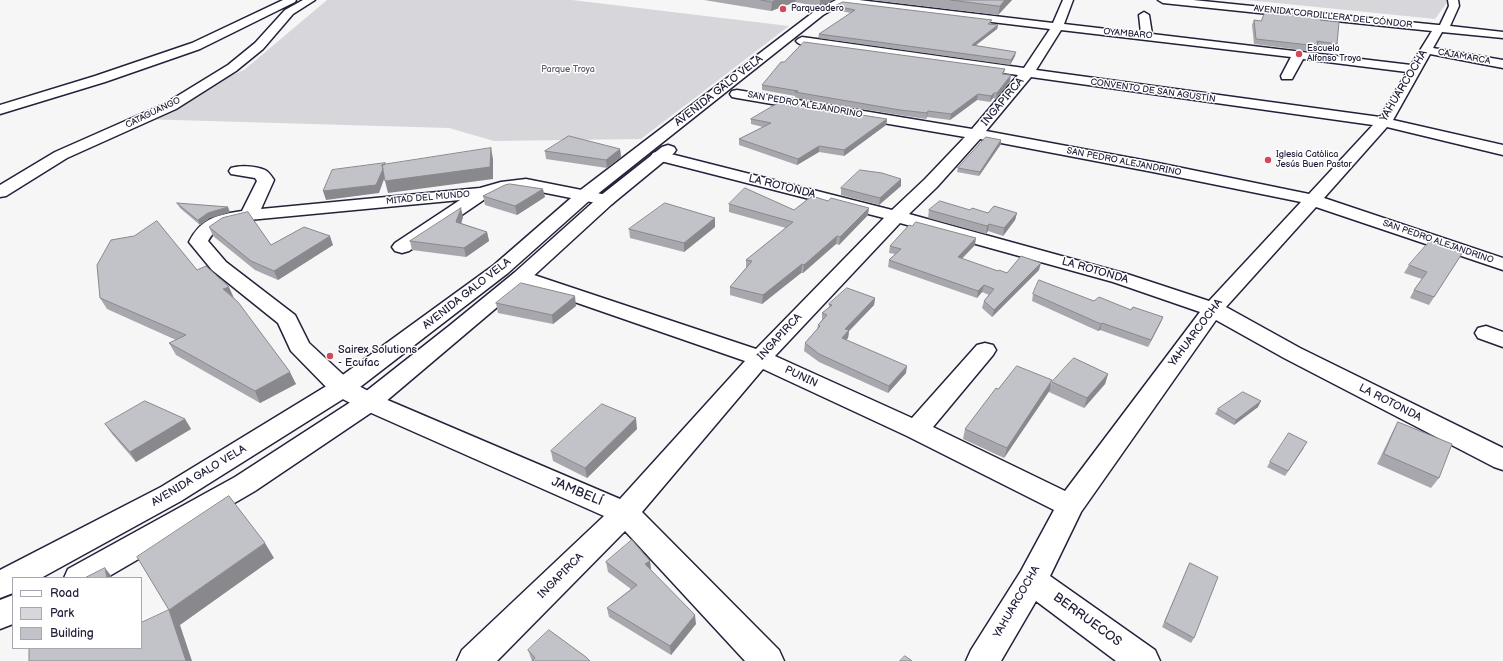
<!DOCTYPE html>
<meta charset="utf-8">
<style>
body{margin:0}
#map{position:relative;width:1503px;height:661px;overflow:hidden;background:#f6f6f7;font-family:"Balsamiq Sans",sans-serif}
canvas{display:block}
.legend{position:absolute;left:12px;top:577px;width:130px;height:72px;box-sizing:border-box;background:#fff;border:1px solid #a7a7b1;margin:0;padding:5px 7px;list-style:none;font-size:12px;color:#22223b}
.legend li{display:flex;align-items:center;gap:8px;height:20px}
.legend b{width:20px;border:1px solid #a7a7b1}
</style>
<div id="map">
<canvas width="1503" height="661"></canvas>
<ul class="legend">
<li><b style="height:5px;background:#fff"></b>Road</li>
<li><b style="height:11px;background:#d7d7db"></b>Park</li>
<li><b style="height:11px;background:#c2c2c9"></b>Building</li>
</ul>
</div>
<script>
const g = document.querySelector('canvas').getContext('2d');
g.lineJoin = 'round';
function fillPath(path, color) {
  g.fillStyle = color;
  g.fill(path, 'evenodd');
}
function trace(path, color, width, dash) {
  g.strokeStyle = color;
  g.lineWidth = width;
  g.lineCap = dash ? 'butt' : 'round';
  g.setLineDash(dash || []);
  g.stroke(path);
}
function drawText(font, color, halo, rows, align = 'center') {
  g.font = font + ' "Balsamiq Sans",sans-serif';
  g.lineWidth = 3;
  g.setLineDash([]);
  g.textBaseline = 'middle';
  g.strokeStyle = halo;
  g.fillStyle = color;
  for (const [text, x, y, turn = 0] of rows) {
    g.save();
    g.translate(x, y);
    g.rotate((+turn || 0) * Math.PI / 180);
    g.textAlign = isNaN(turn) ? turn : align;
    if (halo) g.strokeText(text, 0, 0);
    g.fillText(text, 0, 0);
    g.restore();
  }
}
const green = new Path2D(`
 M327,0H572L789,26L641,139L494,141L449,128L140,119L200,88L244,70Z
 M1247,0H1449L1435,19Z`);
const minor = new Path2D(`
 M283,0H296L295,2L200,49L105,82L0,114V105L95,76L192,43Z
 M303,0H315L293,14L263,49L236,71L176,109L67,158L6,196L0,197V185L55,152L166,103L228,65L255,43L285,10Z
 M838,0H859L1053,23L1063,0H1073L1064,24L1141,33L1139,15L1144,12L1149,15L1152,34L1411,65L1432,31L1163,3L1158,0H1193L1438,25H1440L1449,6L1448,0H1458L1459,6L1450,26L1503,32V38L1442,32L1433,48L1503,60V68L1430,54L1393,120L1503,145V155L1387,127L1324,198L1503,258V270L1316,207L1226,307L1300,348L1503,448V470L1494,467L1284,358L1216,320L1081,512L1050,576L1155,650L1160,661H1116L1036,601L1001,661H966L971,650L1021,571L1054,510L907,436L763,369L642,512L779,650L784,661H745L625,531L497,661H457L462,650L604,516L360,408L333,394L291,351L278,323L212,270L189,242C201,218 217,215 242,211L257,181L255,178L231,174L229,171L231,168C240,165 256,166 265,170C269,172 272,177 274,180L261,209L480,188L501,182L526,179L612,196L615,200L612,204L606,205L526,189L503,192L488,197L409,251L402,253L395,251L392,247L395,243L460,200L249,220C233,223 216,225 208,241L226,262L295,315L309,343L351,382L378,396L620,499L745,361L514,281L511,277L514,273L521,271L528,273L756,349L884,218L653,159L651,156L653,153L659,151L892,210L925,179L965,137L737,98L732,97L730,94L732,91L737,90L972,129L1018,75L802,45L798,43L796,41L798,39L802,37L1024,68L1050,29L842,4L838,3ZM1061,30L1291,57L1281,76L1282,79H1292L1303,59L1407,72L1380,117L1036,70ZM1031,77L1373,125L1309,194L1153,162L986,131ZM980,139L1153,172L1301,202L1209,301L1127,274L909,214L937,187ZM900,223L1113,282L1200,312L1065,491L933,427L993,355L996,350L993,345L985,343L977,345L912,418L775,356Z
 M1486,326L1503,332V347L1478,338L1475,333L1478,328Z`);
const major = new Path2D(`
 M836,0H849L823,15L590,200L508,273L351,394L181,501L41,578H13V593L0,598V570L161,487L333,382L494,265L578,192L815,11Z
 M668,145L674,147L676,150L674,153L612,204L528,281L378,408L255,491L106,578H64L68,569L235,477L360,396L449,326L514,273L600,196L662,147Z
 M13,595V624L0,629V600Z`);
const wall = new Path2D(`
 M704,0H833L820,7L795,2L771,11Z
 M872,0H1012L998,15Z
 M835,6L992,20L990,24L998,25L997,29L975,45L1015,56L1010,65L818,38L819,34L851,13L835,10Z
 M1254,20L1261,21L1320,20L1337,44L1335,50L1318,47L1316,52L1254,44L1252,25Z
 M1005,69L1004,74L1010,81L996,99L993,98L990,102L977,100L950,120L927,117L926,119L899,115L795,98V96L762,90V85Z
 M751,119H887L886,125L844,156L819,152L797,165L739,145V139L763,127L751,124Z
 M1001,140V144L979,176L957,172L958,168Z
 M620,149L621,157L607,168L546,159L545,151Z
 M901,186L879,205L841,195V188Z
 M483,196L545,197L517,215L485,205Z
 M177,203L230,212L210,218L200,225L180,208Z
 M729,204L794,210L868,215L839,245L836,244L803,273H801L762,304L730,295V287L746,268V260L786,228L729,212Z
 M929,210H970L988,213H1017L1015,220L1003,236L988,231L986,234L928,218Z
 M463,217L461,223L487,232L489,241L466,257L412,250L410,241Z
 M715,218V227L684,252L630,238L629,229Z
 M209,227L271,245H333L278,280L255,270L213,236Z
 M975,245L962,259L998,271L1007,273L1039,270L992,317L982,308L984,301L989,295L982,292L977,298L888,267L889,260L895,254L889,253L890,246Z
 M1463,252L1429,305L1410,298L1414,290L1422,279L1404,273L1409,265Z
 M197,270L234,298L296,384L260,403L176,355L169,343L176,340L107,309L100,298Z
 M1033,294L1094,301L1131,310L1163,317L1160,324L1148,347L1100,330L1098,331L1032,301Z
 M875,298L874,305L849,331L848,338L846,340L906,373L888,393L819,362L804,351L805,343L817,329L818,325L822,320V313L829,308V304Z
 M496,303L576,306L553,324L498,313Z
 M1108,374L1105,384L1084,408L1049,392L1052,382Z
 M998,389L1050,390L1004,458L963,439L965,429Z
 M1258,407L1234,425L1215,414L1218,409Z
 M185,419L191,429L136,462L112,434L105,424Z
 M1398,422L1439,478L1431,488L1377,464L1392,433Z
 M637,429L587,478L553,461L551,451Z
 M1304,448L1285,476L1267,467L1270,462Z
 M650,561L651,570L696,624L671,655L609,617L607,608L631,589L608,572L606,562Z
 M1190,563L1194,638L1191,643L1162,627Z
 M528,650L590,661H532Z`);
const shadedWall = new Path2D(`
 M776,0H796L795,2L771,11L772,2Z
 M820,0H833L820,7Z
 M1005,0H1012L998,15L1000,6Z
 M998,25L997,29L971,49L972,45Z
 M1016,52L1015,56L1010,65L1011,60Z
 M1011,75L1010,81L996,99L997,93Z
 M994,93L993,98L990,102L991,96Z
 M978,94L977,100L950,120L951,114Z
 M928,111L927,117L926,119L927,113Z
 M887,119L886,125L844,156V150Z
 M1001,140V144L979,176L980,172Z
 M819,146V152L797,165L798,159Z
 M491,148L493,159V179L388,193L385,181Z
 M620,149L621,157L607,168L606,160Z
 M385,163L387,171L379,193L326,200L323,191Z
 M901,179V186L879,205L880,198Z
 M543,189L545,197L517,215L515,206Z
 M228,207L230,212L210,218L200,225L198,220L208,213Z
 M461,208L463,217L459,231L456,222Z
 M869,208L868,215L839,245L840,237Z
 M1017,213L1015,220L1003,236L1004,228Z
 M715,218V227L684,252V243Z
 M989,224L988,231L986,234L987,226Z
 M487,232L489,241L466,257L464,248Z
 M330,236L333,245L278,280L274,271Z
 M837,236L836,244L803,273L804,265Z
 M976,238L975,245L956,264L958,257Z
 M1041,263L1039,270L992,317L994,310Z
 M802,264L801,273L762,304L763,295Z
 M984,285L982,292L977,298L978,291Z
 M229,287L234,298L223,289Z
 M575,296L576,306L553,324L552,315Z
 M875,298L874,305L849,331L848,338L841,345L842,338L845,329Z
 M1163,317L1160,324L1148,347L1151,340Z
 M1102,323L1100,330L1098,331L1101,324Z
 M907,366L906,373L888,393L889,386Z
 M290,372L296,384L260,403L255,391Z
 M1108,374L1105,384L1084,408L1087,398Z
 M1052,380L1050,390L1004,458L1007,448Z
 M1261,401L1258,407L1234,425L1236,420Z
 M636,418L637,429L587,478L585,468Z
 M185,419L191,429L136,462L130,452Z
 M265,543L274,558L180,625L192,661H186L169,610Z
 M650,561L651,570L646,574L645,564Z
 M105,568L113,578H107Z
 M695,615L696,624L671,655L670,646Z`);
const building = new Path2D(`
 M761,0H776L772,2Z
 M951,0H1005L1000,6Z
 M843,2L992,20L988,24L998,25L972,45L1016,52L1011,60L819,34L855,10L835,6Z
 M1266,10L1320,17V20L1339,22L1337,44L1317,41L1318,46L1256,39L1254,20L1261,21Z
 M804,42L1005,69L1002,74L1011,75L997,93H994L991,96L978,94L951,114L928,111L927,113L900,110L795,92L798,91L762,85L781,62H784Z
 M780,102L887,119L844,150L819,146L798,159L739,139L771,123L751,119Z
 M569,136L620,149L606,160L545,151Z
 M986,137L1001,140L980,172L958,168Z
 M491,148L490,167L385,181L382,165Z
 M385,163L384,165H382L383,169L376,185L323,191L332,170Z
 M860,170L882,173L901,179L880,198L841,188Z
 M510,184L543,189L515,206L483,196L505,185Z
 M745,188L794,210L812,196L828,201L831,198L869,208L840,237L837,236L804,265L802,264L763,295L730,287L752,261L746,260L793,222L729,204Z
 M940,201L970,210L972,208L988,213L994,206L1017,213L1004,228L989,224L987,226L929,210Z
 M177,203L228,207L208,213L198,220Z
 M665,203L715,218L684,243L629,229Z
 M461,208L456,222L487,232L464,248L410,241Z
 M248,212L271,245L304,227L330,236L274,271L251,261L209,227L222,218Z
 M157,221L197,270L206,266L229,287L223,289L238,302L290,372L255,391L169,343L186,335L100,298L97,265L111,240L134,236Z
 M916,222L976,238L958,257L998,271L999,270L1007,273L1021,256L1041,263L994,310L984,301L994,289L984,285L978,291L889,260L901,249L890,246L909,225L912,226Z
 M1430,241L1463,252L1434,297L1414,290L1427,272L1409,265Z
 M1039,280L1094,301L1099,297L1131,310L1133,307L1163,317L1151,340L1102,323L1101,324L1033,294Z
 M521,283L575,296L552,315L496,303Z
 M847,288L875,298L845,329L849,330L842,338L907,366L889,386L819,354L805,343L820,326L818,325L827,315L822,313L832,305L829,304Z
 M1074,358L1108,374L1087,398L1052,382Z
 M1017,366L1052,380L1007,448L965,429L996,388L998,389Z
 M1243,392L1261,401L1236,420L1218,409Z
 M145,401L185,419L130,452L105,424Z
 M602,404L636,418L585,468L551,451Z
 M1398,422L1452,444L1439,478L1384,454Z
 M1289,433L1307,442L1288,471L1270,462Z
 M229,496L265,543L169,610L137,557Z
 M632,540L650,561L645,564L695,615L670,646L607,608L637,585L606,562Z
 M1190,563L1218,577L1194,638L1165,622Z
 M105,568L107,578H85Z
 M169,610L186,661H29V648H141V623Z
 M549,630L586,657L590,661H532L535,658L528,650Z
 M905,656L912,661H900Z`);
const markers = [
 [783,9,4,"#d1495b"],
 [1299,54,4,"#d1495b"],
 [1268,160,4,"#d1495b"],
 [330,356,4,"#d1495b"]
];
const farPoinames = [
 ["Parqueadero",791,9],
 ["Escuela",1307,49],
 ["Alfonso Troya",1307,59],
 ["Iglesia Católica",1276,155],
 ["Jesús Buen Pastor",1276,165]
];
const farStreetnames = [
 ["AVENIDA CORDILLERA DEL CÓNDOR",1333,17,6],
 ["OYAMBARO",1128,34,5],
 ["CAJAMARCA",1464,57,10],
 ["CONVENTO DE SAN AGUSTÍN",1153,91,8],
 ["SAN PEDRO ALEJANDRINO",805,105,10],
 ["CATAGUANGO",153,113,-26],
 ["SAN PEDRO ALEJANDRINO",1124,162,11],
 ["MITAD DEL MUNDO",428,198,-5],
 ["SAN PEDRO ALEJANDRINO",1438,242,19]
];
const farParknames = [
 ["Parque Troya",568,70]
];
const streetNames = [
 ["YAHUARCOCHA",1404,86,-59],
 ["AVENIDA GALO VELA",719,91,-38],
 ["INGAPIRCA",1003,102,-50],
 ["LA ROTONDA",782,187,14],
 ["LA ROTONDA",1095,271,16],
 ["AVENIDA GALO VELA",467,294,-38],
 ["YAHUARCOCHA",1196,333,-53],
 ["INGAPIRCA",780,337,-47],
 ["PUNIN",801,377,25],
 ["LA ROTONDA",1390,403,27],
 ["AVENIDA GALO VELA",199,476,-31],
 ["INGAPIRCA",561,576,-45],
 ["YAHUARCOCHA",1017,602,-60]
];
const poiNames = [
 ["Sairex Solutions",338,350],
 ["- Ecufac",338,363]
];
const nearStreetnames = [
 ["JAMBELÍ",577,492,23],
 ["BERRUECOS",1087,620,36]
];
fillPath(green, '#d7d7db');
trace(minor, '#22223b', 3);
trace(major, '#22223b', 3);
fillPath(minor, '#fff');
fillPath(major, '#fff');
fillPath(wall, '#a7a7ad');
fillPath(shadedWall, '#88888d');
fillPath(building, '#c2c2c9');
trace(building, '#88888d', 1);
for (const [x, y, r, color] of markers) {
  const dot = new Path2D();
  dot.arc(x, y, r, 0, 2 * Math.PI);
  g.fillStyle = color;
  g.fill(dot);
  trace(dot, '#fff', 1.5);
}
drawText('9px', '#22223b', '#fff', farPoinames, 'left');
drawText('9px', '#22223b', '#fff', farStreetnames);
drawText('9px', '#58586b', '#fff', farParknames);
drawText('11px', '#22223b', '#fff', streetNames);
drawText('11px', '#22223b', '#fff', poiNames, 'left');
drawText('13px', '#22223b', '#fff', nearStreetnames);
</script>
